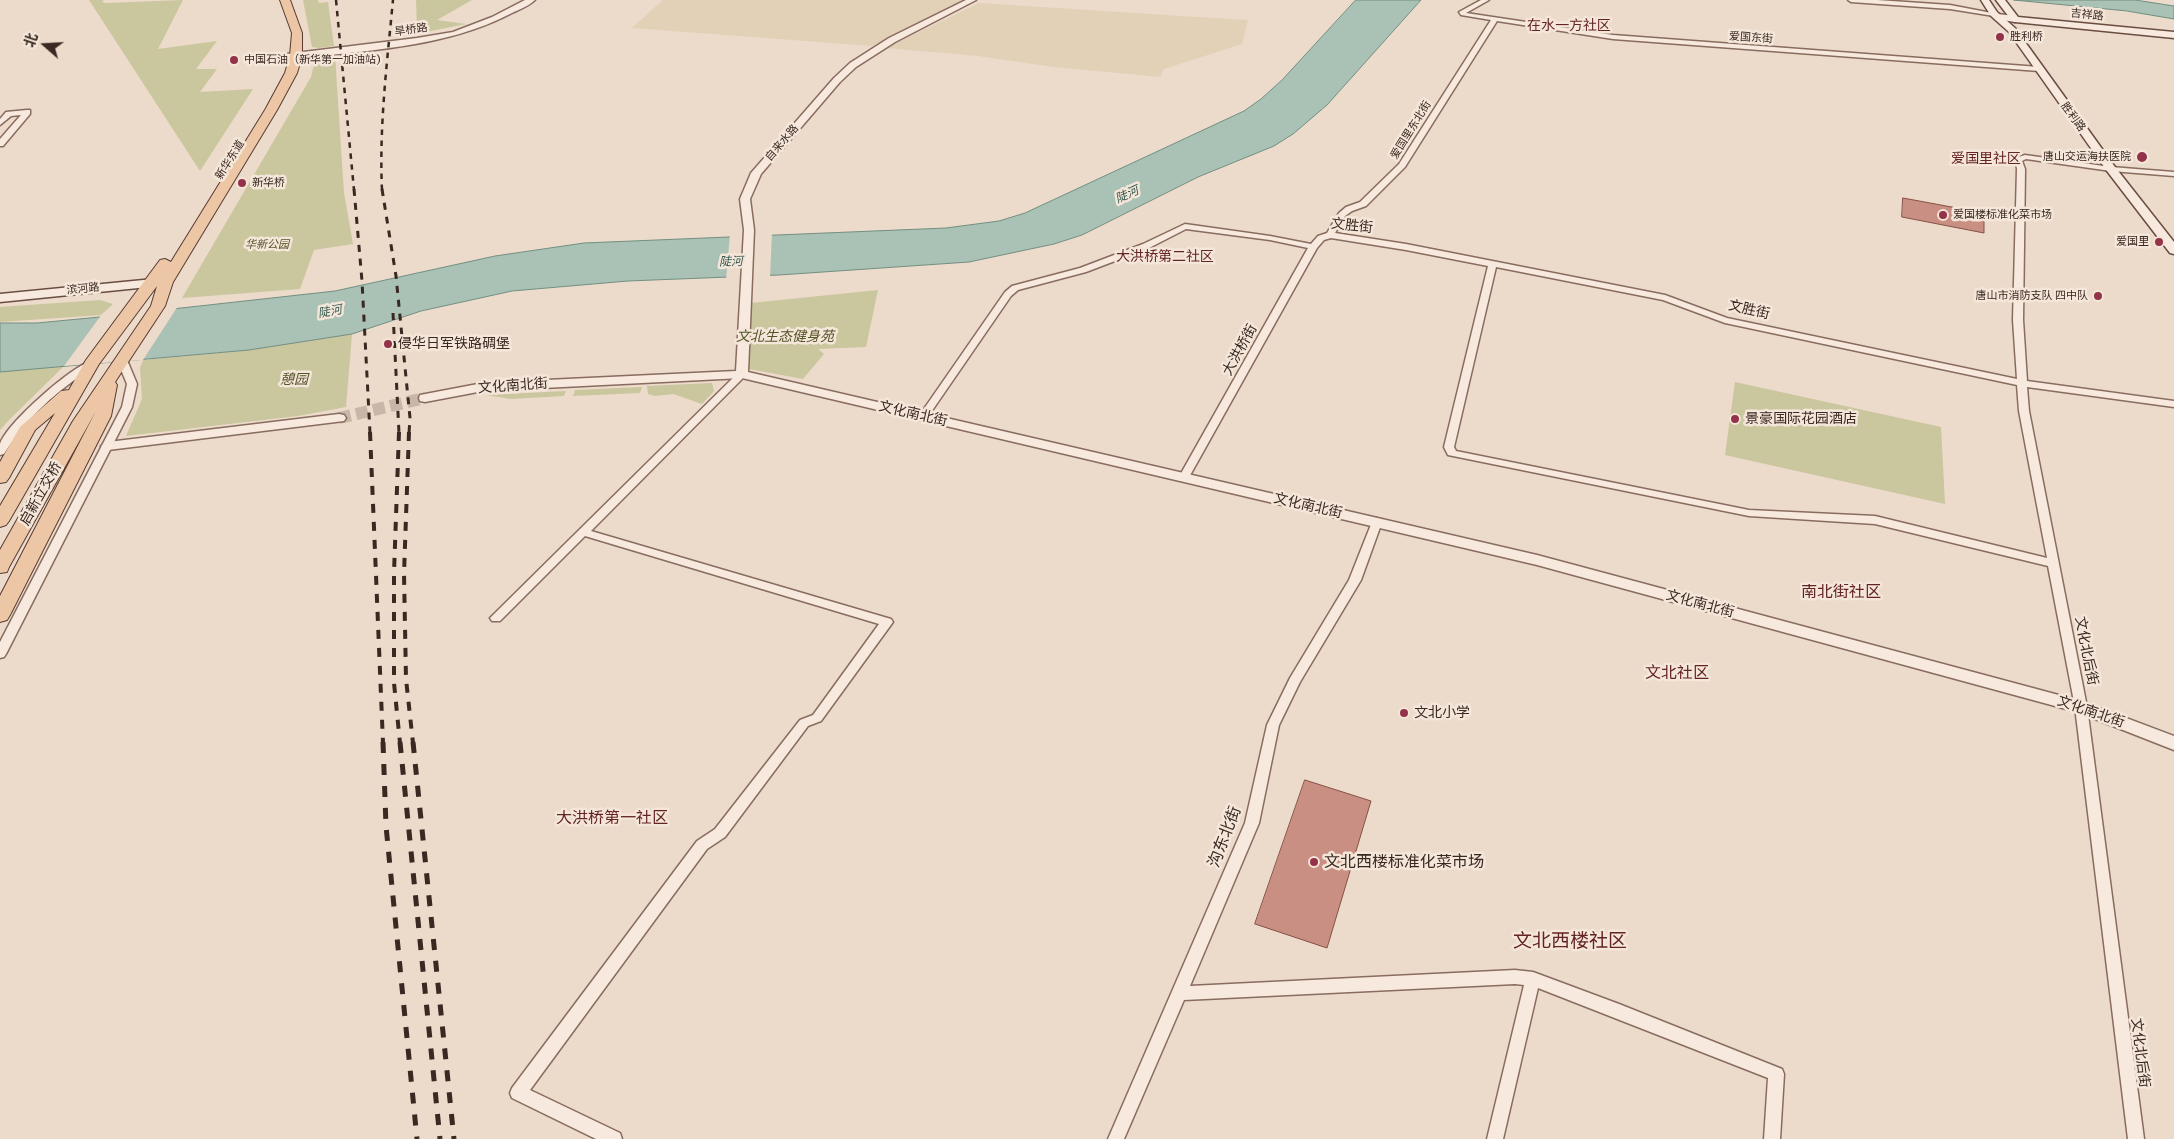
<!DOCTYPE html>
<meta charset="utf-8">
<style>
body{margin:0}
#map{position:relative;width:2174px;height:1139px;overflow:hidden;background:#ecdaca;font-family:Merriweather,"Noto Sans SC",serif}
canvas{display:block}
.north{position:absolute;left:20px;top:20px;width:50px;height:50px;-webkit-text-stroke:4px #f4e6d9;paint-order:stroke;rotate:289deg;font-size:14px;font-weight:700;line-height:20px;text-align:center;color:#3a2822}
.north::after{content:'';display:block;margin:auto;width:18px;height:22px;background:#3a2822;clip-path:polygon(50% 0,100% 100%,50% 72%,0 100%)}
</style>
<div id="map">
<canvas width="2174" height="1139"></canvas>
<div class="north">北</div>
</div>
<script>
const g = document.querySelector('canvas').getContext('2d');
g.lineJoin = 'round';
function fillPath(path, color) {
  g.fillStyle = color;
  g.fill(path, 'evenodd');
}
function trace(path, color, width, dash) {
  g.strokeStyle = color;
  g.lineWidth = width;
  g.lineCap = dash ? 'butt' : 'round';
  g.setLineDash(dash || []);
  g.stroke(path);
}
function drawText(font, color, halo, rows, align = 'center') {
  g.font = font + ' Merriweather,"Noto Sans SC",serif';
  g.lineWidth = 5;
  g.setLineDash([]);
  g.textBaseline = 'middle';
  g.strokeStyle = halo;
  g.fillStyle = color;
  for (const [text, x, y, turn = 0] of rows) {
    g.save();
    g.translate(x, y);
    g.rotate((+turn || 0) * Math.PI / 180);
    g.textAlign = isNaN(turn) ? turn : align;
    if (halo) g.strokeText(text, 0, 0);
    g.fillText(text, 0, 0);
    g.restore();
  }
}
const farmland = new Path2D(`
 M663,0H965L872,46L632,28Z
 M979,3L1213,18L1248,20L1242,44L1164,69L1160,77L1054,67L978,56L886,48Z`);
const green = new Path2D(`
 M89,0H104L102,2L106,3L183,0L158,49L217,41L196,69H217L200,92L253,89L200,171Z
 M303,0H318L319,3L328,2L334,46L319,48L312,47Z
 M416,0H472L437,20L466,24L426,32L417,28Z
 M335,55L344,193L353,244L314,250L300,289L182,298L311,77L315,60Z
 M878,290L866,347L818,349L824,354L803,379L749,369L751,303Z
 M100,300L113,304L101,315L0,322V307Z
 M352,334L346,407L298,416L126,436L142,399L140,368L143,360L249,350Z
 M64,366L9,420L0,430V372Z
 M1735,382L1941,427L1945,504L1725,455Z
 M712,383L714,391L702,404L673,394L655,396L648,394L647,386Z
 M642,387L640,393L573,396L575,390Z
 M566,391L564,396L511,399L486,395Z`);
const water = new Path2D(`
 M1356,0H1421L1327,105L1293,134L1274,146L1198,177L1082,235L1054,244L969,262L779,275L628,281L512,291L421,311L352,334L249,350L0,372V323H37L100,317L335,291L495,256L584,243L946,228L999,221L1025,213L1244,111L1261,99L1282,80Z
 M2014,0H2135L2174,6V19L2127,11Z`);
const pier = new Path2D(`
 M772,233L770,278L726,280L730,234Z
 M178,306L143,360L64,366L102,314Z`);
const building = new Path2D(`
 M1903,198L1984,213V233L1902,217Z
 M1305,780L1371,801L1327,948L1255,924Z`);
const tertiaryTunnel = new Path2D(`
 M339,418L425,398`);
const minor = new Path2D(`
 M1481,0H1489L1466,13L1613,35L2039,67L2042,69L2039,71L1613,39L1497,21L1405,167L1366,206L1352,211L1345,216L1335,233L1406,244L1665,295L1727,318L2017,379L2013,320L2017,169L2015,158L2025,155L2111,167L2174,172V176L2111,171L2026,159L2022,161L2025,169L2023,320L2027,381L2174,401V407L2027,387L2029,411L2087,707L2144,1139H2128L2075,707L2048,566L1875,524L1749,516L1448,455L1444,447L1488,266L1406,250L1331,238L1324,240L1317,248L1188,479L1184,480L1179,477L1308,248L1270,240L1186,229L1149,248L1086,272L1018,290L1011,296L927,418L924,419L919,416L1005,292L1012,286L1080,268L1143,244L1185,224L1270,236L1311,244L1318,236L1327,233L1339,213L1346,207L1360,202L1399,164L1491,20L1461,15L1459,12ZM1496,267L1663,300L1725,323L2017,385L2019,411L2047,558L1875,516L1749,510L1456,451L1454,447Z
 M1848,0H1877L1950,5L1997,14L1994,16L1950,9L1851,2Z
 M27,110H30V114L3,146H0V139L21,115L11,116L0,125V119L6,112Z
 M122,357L127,360L137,384L132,407L6,654L4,657L0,658V642L122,407L127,384L117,360Z
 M91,361L94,362V366C55,393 30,414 4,454L0,455C0,452 0,447 0,444C7,423 71,367 91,361Z
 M742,371L745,372V376L591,531L891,619L893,622L821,721L808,726L725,837L707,849L530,1090L620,1133L622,1139H596L512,1098L510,1093L512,1088L697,841L715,829L800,720L813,715L879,624L585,536L500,621H492L490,618L739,372Z
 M1377,518L1382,522L1361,580L1300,682L1279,725L1259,823L1190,986L1515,970L1533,972L1619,1004L1782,1069L1784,1074L1780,1139H1764L1768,1078L1538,988L1503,1139H1487L1524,985L1515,984L1184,1000L1124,1139H1108L1245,823L1267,725L1290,678L1349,580L1372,522Z`);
const tertiary = new Path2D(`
 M525,0H535C529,6 520,9 512,13C444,49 362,50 287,60L283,57L287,54L417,38L453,32L492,17Z
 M966,0H976L895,42L856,67L840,82L761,174L750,199L754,230L748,372L1537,555L2081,701L2174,736V750L2077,712L1537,565L742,378L483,391L425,402L420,401L419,398L420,395L483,383L736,371L744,230L740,199L751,173L834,78L850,63L889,38Z
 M1998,14L2015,16L2019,19L2015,22L1995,19L1994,17Z
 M339,414L344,415L346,418L344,421L108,450L101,446L108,442Z`);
const secondary = new Path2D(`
 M1981,0H1989L1997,12L2015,28L2115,167L2174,242V254L2170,253L2107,171L2009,32L1991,16Z
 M1996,0H2005L2018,17L2174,32V38L2015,22L2012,21Z
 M164,278L168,279L170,282L168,285L0,302V294Z`);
const primary = new Path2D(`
 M280,0H290L302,33V56L297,73L277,110L173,282L165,306L115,382L117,385L111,416L10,615L7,620L0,622V596L96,411L9,567L7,572L0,573V550L73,421L151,306L157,286L99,364L9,521L6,525L0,527V506L55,413L35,430L9,478L6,482L0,483V462L20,427L61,391L69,390L86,360L160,260L165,259L171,262L265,110L285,73L290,56L292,33Z`);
const railFar3 = new Path2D(`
 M336,0L354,190
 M382,190C379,127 387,63 393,0`);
const railFar2 = new Path2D(`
 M354,189L362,281L370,433
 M382,189L396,276L410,418L409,433
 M393,313L399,433`);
const railFar1 = new Path2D(`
 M370,432L383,743
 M399,432L394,573V683L400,743
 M409,432L404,574L406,679L413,743`);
const rail = new Path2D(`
 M383,742L386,826L417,1139
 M400,742L440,1139
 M413,742L454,1139`);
const markers = [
 [2000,37,5,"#943249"],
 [234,60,5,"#943249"],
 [2142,157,6,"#943249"],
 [242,183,5,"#943249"],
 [1943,215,5,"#943249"],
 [2159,242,5,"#943249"],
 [2098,296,5,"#943249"],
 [388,344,5,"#943249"],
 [1735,419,5,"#943249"],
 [1404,713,5,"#943249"],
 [1314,862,5,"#943249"]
];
const farStreetnames = [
 ["吉祥路",2087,15,6],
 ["旱桥路",411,30,-8],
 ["爱国东街",1751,38,4],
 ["胜利路",2073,117,54],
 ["爱国里东北街",1411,130,-58],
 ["自来水路",782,143,-49],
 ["新华东道",230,160,-58],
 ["滨河路",83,289,-6]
];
const farPoinames = [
 ["胜利桥",2010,37],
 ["中国石油（新华第一加油站)",244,60],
 ["唐山交运海扶医院",2131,157,"right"],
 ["新华桥",252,183],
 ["爱国楼标准化菜市场",1953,215],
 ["爱国里",2149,242,"right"],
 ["唐山市消防支队 四中队",2088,296,"right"]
];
const farParknames = [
 ["华新公园",267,245]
];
const farWaternames = [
 ["陡河",1127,195,-24],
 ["陡河",731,262,-2],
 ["陡河",330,312,-11]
];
const farQuarternames = [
 ["在水一方社区",1569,26],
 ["爱国里社区",1986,159],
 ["大洪桥第二社区",1165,257]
];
const streetNames = [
 ["文胜街",1352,226,6],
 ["文胜街",1749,310,13],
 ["大洪桥街",1240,350,-61],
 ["文化南北街",513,386,-4],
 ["文化南北街",913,414,13],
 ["启新立交桥",41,494,-61],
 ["文化南北街",1308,506,13],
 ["文化南北街",1700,604,15],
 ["文化北后街",2086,651,79],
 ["文化南北街",2091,712,19],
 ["文化北后街",2140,1053,83]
];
const parkNames = [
 ["文北生态健身苑",785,337],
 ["憩园",294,380]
];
const poiNames = [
 ["侵华日军铁路碉堡",398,344],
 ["景豪国际花园酒店",1745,419],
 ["文北小学",1414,713]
];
const quarterNames = [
 ["南北街社区",1841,592],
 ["文北社区",1677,673],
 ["大洪桥第一社区",612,818]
];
const nearStreetnames = [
 ["沟东北街",1225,837,-69]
];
const nearPoinames = [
 ["文北西楼标准化菜市场",1324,862]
];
const nearQuarternames = [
 ["文北西楼社区",1570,942]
];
fillPath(farmland, '#e2d1b7');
fillPath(green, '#cac69e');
fillPath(water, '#aac1b5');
trace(water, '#718f81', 1);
fillPath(pier, '#ecdaca');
fillPath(building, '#c88f82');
trace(building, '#865146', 1);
trace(tertiaryTunnel, '#c8b6a8', 12, [12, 5.5]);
trace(minor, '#886c5f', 3);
trace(tertiary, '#886c5f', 3);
trace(secondary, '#6a4d42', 3);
trace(primary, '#573b33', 2);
fillPath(minor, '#f7e9dd');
fillPath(tertiary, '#f7e9dd');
fillPath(secondary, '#f7e9dd');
fillPath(primary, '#ecc6a5');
trace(railFar3, '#3a2822', 2.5, [5.5, 5.5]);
trace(railFar2, '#3a2822', 3, [7, 7]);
trace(railFar1, '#3a2822', 4, [9, 9]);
trace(rail, '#3a2822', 5, [11, 11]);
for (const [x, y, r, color] of markers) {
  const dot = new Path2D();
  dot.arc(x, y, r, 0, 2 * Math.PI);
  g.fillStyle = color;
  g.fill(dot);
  trace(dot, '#f4e6d9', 2);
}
drawText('11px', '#3a2822', '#f4e6d9', farStreetnames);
drawText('11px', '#3a2822', '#f4e6d9', farPoinames, 'left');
drawText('italic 11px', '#545529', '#f4e6d9', farParknames);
drawText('italic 12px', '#32584d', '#f4e6d9', farWaternames);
drawText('14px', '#642324', '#f4e6d9', farQuarternames);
drawText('14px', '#3a2822', '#f4e6d9', streetNames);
drawText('italic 14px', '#545529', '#f4e6d9', parkNames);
drawText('14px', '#3a2822', '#f4e6d9', poiNames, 'left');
drawText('16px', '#642324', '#f4e6d9', quarterNames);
drawText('16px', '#3a2822', '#f4e6d9', nearStreetnames);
drawText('16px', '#3a2822', '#f4e6d9', nearPoinames, 'left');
drawText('19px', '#642324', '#f4e6d9', nearQuarternames);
</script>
